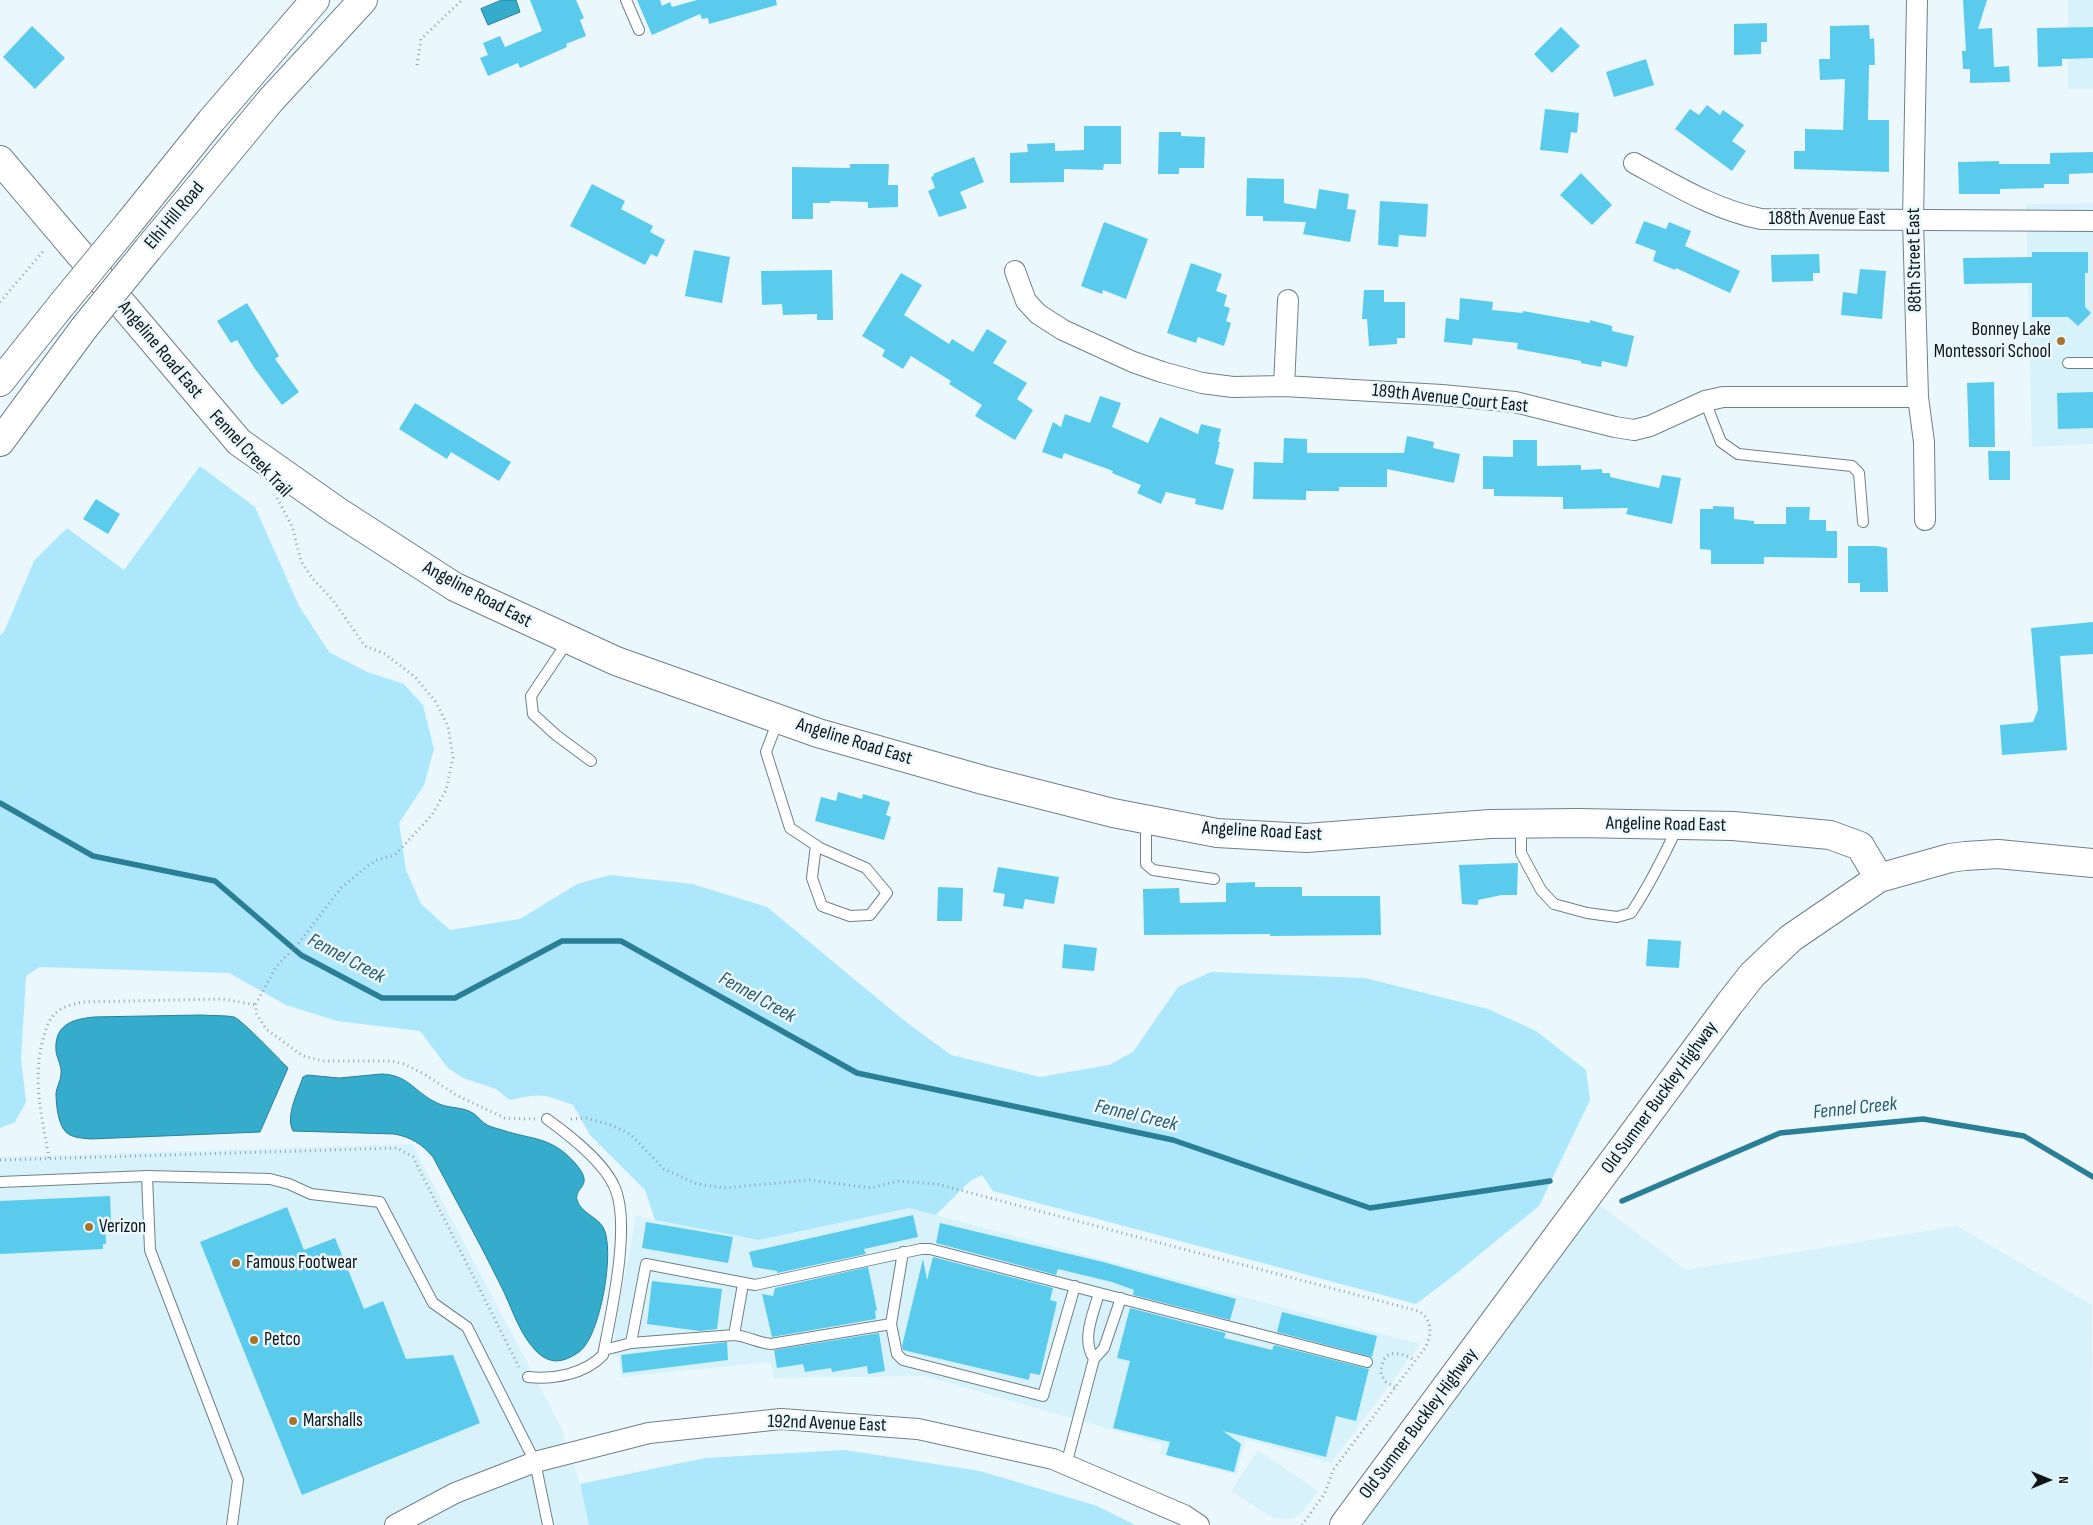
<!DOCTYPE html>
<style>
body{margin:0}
#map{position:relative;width:2093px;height:1525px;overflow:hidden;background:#eaf8fe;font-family:"Sofia Sans Condensed",sans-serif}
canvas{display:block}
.north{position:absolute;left:2023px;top:1455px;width:50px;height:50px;-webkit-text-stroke:4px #eaf8fe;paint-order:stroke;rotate:90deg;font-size:14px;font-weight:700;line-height:20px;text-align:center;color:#0f1517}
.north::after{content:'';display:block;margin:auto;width:18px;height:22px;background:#0f1517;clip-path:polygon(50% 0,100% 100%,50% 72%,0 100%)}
</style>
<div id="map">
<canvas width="2093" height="1525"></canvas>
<div class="north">N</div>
</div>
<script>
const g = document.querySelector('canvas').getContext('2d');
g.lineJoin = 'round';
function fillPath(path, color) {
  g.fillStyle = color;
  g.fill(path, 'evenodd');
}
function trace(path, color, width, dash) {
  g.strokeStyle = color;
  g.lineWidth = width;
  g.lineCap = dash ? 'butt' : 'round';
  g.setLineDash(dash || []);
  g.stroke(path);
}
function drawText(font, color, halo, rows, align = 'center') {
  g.font = font + ' "Sofia Sans Condensed",sans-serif';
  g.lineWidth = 5;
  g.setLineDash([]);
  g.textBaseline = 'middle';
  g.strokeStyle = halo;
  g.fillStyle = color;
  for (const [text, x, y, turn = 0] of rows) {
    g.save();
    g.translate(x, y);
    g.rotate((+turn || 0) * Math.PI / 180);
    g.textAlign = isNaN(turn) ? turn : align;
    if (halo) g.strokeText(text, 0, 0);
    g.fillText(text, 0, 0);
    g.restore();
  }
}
const built = new Path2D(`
 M2068,0H2093V89H2068Z
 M2093,203V444L2032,447L2026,204Z
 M412,1144L561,1427L580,1484L589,1525H0V1157Z
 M1588,1196L1686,1270L1957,1226L2092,1305L2093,1525H1343Z
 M909,1208L1420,1344L1331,1463L1246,1439L1236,1475L1160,1454L1162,1444L925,1376L774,1378L771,1362L621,1377L619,1357H614L615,1327L636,1216L759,1240Z
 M1258,1450L1318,1491L1304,1511L1297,1516L1289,1519L1273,1518L1231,1491Z`);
const green = new Path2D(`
 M200,466L255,507L299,606L329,652L367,672L404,684L423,705L434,749L424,785L399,823L406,870L421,904L450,930L520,919L577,884L610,875L692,884L767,907L906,1022L951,1055L1040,1077L1109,1065L1133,1052L1178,987L1211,972L1365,978L1488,1009L1536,1031L1586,1070L1590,1100L1539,1206L1453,1276L1416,1304L993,1191L982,1175L970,1181L936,1215L909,1208L759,1240L655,1220L645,1190L590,1135L573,1105C543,1094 541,1093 510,1100L496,1089L463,1078L448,1068L420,1031L337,1021L286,1005L229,973L40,967L26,976L21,1059L26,1102L15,1122L0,1128V635L4,632L34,561L67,528L124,570Z
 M845,1450L980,1471L1097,1506L1135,1525H589L580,1484L705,1458Z`);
const water = new Path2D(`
 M502,0H516L520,12L488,25L481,9Z
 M202,1015C212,1016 224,1015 234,1017C241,1019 280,1060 288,1068L260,1132L90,1139C83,1138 73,1138 67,1133C58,1126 56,1104 56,1093C57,1086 61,1080 61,1074C62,1066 57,1059 56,1051C54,1025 72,1019 94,1017Z
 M382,1074C409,1075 414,1092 437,1103C447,1108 459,1107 469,1111C476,1114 479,1119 484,1123C489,1127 496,1128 502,1130C532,1140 551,1136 575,1163C596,1187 574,1186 577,1200C581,1213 596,1216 603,1227C616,1249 600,1338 579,1352C563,1363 550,1365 536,1351C518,1332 512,1307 500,1284C479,1241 455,1199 433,1157C422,1144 411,1137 394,1134L293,1131C285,1116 298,1092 303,1077L307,1075L339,1078Z`);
const stream = new Path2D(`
 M0,803L93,856L215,881L301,955L382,998H455L562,941H621L857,1073L1173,1140L1370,1208L1550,1181
 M1622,1201L1780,1133L1923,1119L2024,1136L2093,1177`);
const building = new Path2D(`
 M530,0H576L584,18L580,20L586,36L566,44L567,47L520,68L518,63L488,76L480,58L488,55L483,43L500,36L505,47L542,31Z
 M637,0H660L662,6L670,2L672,7L697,0H776L777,5L709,24L708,18L702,19L700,14L652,35Z
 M1963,0H1987L1978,29L1992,28L1994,67L2009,66L2010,82L1970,83V69H1963L1962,51H1966Z
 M1767,23V42H1761V54L1734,55V24Z
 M1869,25L1870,39L1874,38L1875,65H1869L1868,120H1889V172L1794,169V151H1805V129L1843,130L1845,79L1820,80L1819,59H1830V26Z
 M32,26L65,58L35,89L3,57Z
 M1561,27L1580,46L1552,73L1534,54Z
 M2093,27V58L2062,59V66L2038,67L2037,28Z
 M1646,59L1654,85L1614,97L1606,72Z
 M1707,105L1720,115L1723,110L1744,125L1732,141L1746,151L1732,171L1675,129L1690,109L1699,115Z
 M1545,109L1579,113L1577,133L1571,132L1568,153L1540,150Z
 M1084,126H1121V164H1104L1103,170L1064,169V182L1010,183V153L1028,152L1027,144L1055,143V151L1084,150Z
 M1159,132H1181V136L1205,137L1204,168H1179V174H1158Z
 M2093,152V173L2069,174V184H2044V188L2000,189V194H1959L1958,162L1999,161V164H2050V153Z
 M974,157L984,182L960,192L967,208L939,217L928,191L935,188L931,177L934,176L933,174Z
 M850,164H889L888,185H898V207L868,208V202L830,201V203H813V219H792V167L850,168Z
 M1581,173L1612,205L1592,225L1560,195Z
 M1247,178L1284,179V203L1316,209L1319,189L1349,194L1347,209L1356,210L1350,242L1303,234L1306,222L1263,221V216H1246Z
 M592,184L625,201L621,209L653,226L650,232L665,240L657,257L651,254L645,265L570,226Z
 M1380,201L1428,204L1426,237L1399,235L1398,247L1378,245Z
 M1644,221L1666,229L1669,222L1691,231L1685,246L1740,271L1730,293L1676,268L1675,270L1653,261L1656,251L1635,243Z
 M1104,222L1148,239L1126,299L1103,290L1102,294L1081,286Z
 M694,250L730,257L722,303L685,296Z
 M2032,252H2088V273H2085V307L2091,313L2078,326L2068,317H2032V283L1964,284L1963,258L2032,257Z
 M1819,254L1820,273H1813V281L1772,282L1771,255Z
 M1191,263L1222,274L1216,291L1227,295L1224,306L1230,308L1226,321L1231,323L1224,346L1198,337L1196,343L1167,333Z
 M1860,269L1886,271L1882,319L1841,315L1843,292L1857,294Z
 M832,270L833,320H817V314L783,315L782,304L762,305L761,271Z
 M901,273L922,285L904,315L949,344L952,339L973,352L987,329L1007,341L993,363L1027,383L1017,399L1033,410L1015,440L975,416L982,405L949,384L951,381L911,356L903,369L882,356L885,350L862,336Z
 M1364,290H1384V302H1405V338H1397V344L1369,346L1367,319H1362Z
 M1460,298L1493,302L1492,310L1523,313V311L1590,323V320L1612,326V331L1634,336L1627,367L1602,361L1601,367L1581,363V361L1517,349L1518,343L1473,338L1472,345L1444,342L1446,318L1459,320Z
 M247,303L279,356L275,359L299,392L282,405L255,369L237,340L231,343L217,321Z
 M1994,382L1995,447H1969L1967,383Z
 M2093,392V428L2058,429L2057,393Z
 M1100,396L1121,403L1112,427L1148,443L1160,417L1198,434L1201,424L1221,429L1218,442H1220L1215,464L1234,469L1223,510L1195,504L1196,499L1166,492L1161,504L1137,493L1141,485L1112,473L1113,471L1064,453L1062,459L1042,452L1053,422L1061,427L1065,414L1090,423Z
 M415,403L511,462L499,481L451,452L447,459L399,429Z
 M1407,436L1434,442L1433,448L1460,454L1454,483L1387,469V487H1339V491H1306V500L1253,499L1254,462L1283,463L1284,438L1307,439V453H1404Z
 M1513,440H1537V466L1581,465V470L1602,469V473H1610V477L1659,488L1662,475L1681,478L1672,524L1626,514L1628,508L1563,509V497L1494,496V489H1483V456L1513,457Z
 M1988,451H2010V480H1989Z
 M96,499L120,514L108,534L83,519Z
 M1713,506L1734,507V519L1754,521V524H1786V507H1810L1809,520H1826V531H1837V558L1764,557V564H1711V550L1700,549V509H1713Z
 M1848,546H1877L1887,548L1888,592H1860V583H1848Z
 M2093,622V654L2060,656L2067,750L2002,755L2000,725L2033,722L2038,710L2031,628Z
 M838,792L862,799L863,794L890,802L886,815L891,817L884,840L815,821L821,797L836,801Z
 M1518,863L1517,895H1502L1478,900V905L1462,904L1459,865Z
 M998,867L1059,877L1054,904L1025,899L1023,909L1003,906L1005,894L993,892Z
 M1255,882V887H1302V896H1380L1381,935L1270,936V934L1144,935L1143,889L1179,888L1180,903L1226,902V883Z
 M938,887L963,888L962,921H937Z
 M1648,939L1681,941L1679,968L1646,966Z
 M1064,944L1097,948L1094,971L1062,968Z
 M110,1196L111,1220H105L106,1244H103V1249L0,1254V1201Z
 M287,1207L304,1250L335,1238L364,1309L383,1301L406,1359L453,1355L480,1423L302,1495L200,1242Z
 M913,1215L918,1237L864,1249L866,1254L777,1273V1271L753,1267L749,1252Z
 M646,1222L733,1237L728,1263L642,1248Z
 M940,1223L1103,1262L1236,1299L1230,1320L1133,1295L1134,1290L1112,1282L1058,1269L1056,1275L936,1243Z
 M933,1257L1053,1288L1050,1300L1057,1302L1040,1375L1030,1373L1029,1380L903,1350L902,1346L923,1259L927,1280Z
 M868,1267L877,1310L875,1311L876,1319L772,1337L762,1294L773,1296L775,1288Z
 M652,1281L722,1289L717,1329L700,1331L647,1324Z
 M1130,1308L1226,1333L1224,1338L1272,1350L1274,1345L1369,1369L1356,1421L1336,1416L1326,1457L1223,1431L1241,1444L1234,1472L1166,1455L1170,1442L1113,1428L1130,1361L1117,1358Z
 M1282,1312L1377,1336L1372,1357L1277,1332Z
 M879,1333L885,1371L868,1374L867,1366L832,1372L831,1368L805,1372L803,1364L777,1368L774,1350Z
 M727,1342L728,1360L623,1373L621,1355Z`);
const path = new Path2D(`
 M417,65L421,39L462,0
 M0,302L45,249
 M277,498L292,526L301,561L312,578L332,599L365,646L385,654L415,677L435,701L448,726L453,758L446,790L432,815L395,855L377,860L366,867L341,888L298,944L276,967L256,1004V1013L266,1029L303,1056L323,1061H391L404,1064L424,1074L456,1095L505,1118L535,1119
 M571,1119L586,1118L611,1125L630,1134L664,1169L697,1184L724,1188L810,1180L871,1188L897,1181L937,1184L1418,1311C1433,1319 1432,1335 1425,1348L1333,1470L1325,1493L1302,1525
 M49,1158C42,1117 32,1080 43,1039C46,1029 49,1018 57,1012C64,1006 74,1004 82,1002L222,999L256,1005
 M0,1160L397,1148L413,1157L519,1367
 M1395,1387L1386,1382L1381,1375C1381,1349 1397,1350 1415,1360`);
const lane = new Path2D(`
 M626,0L639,30
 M2068,363H2093
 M1705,401L1721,442L1738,454L1852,466L1859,473L1863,522
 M568,641L531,696L533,714L556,735L591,761
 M778,720L766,752L790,828L820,848L866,868L887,893L870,915L850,916L822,906L812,878L816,845
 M1146,820V864L1153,870L1214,879
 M1521,825V853L1541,890L1554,904L1587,913L1617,917L1631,913C1649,886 1663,858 1677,828
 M147,1176L150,1250L238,1480L232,1525
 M0,1182L147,1176L270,1179L289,1184L311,1194L380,1202L433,1303L467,1327L535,1462L548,1525
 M1075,1286L1043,1396L903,1360L897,1354L891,1324L771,1344C758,1343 747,1336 734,1335L631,1343L646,1264L755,1285L921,1249H930L1099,1293L1367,1362
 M891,1324L903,1252
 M734,1335L743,1284
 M604,1350L631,1343
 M1094,1359C1081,1339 1093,1315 1099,1293
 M528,1377C553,1380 585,1374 603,1355C611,1314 632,1223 614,1186C603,1161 569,1135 547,1119
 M1066,1465L1094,1359L1104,1348L1121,1298`);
const street = new Path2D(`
 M1917,0L1913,220L1918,397L1924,442L1925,520
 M1634,163C1675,185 1715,210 1761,219L2093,221
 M1015,271L1026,301L1038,314L1063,330L1133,362L1162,372L1202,383L1233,387L1284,386L1442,395L1515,402L1615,427L1634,430L1650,426L1705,401L1723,397H1918
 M1284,386L1288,300
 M395,1525L455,1493L535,1462L649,1433L781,1419L918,1429L1053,1459L1184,1515L1199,1525`);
const secondary = new Path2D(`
 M0,160L239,442L337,511L455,587L616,661L818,733L983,780L1113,813L1217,833L1306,838L1490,824L1578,823L1733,826L1830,835L1860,846L1879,878
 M1344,1525L1730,1003L1752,975L1791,938L1879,878L1950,858L1965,856L1998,854L2093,863`);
const highway = new Path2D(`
 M129,223L211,121L315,0
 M148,249L270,101L363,0
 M0,382L63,303
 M0,442L84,328`);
const highwayBridge = new Path2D(`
 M63,303L129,223
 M84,328L148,249`);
const markers = [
 [2061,341,5,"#a8732c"],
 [89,1227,5,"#a8732c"],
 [236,1263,5,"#a8732c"],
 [254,1340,5,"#a8732c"],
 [293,1421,5,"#a8732c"]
];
const streetNames = [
 ["Elhi Hill Road",175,216,-50],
 ["188th Avenue East",1827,219],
 ["88th Street East",1915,260,-91],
 ["Angeline Road East",160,350,50],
 ["189th Avenue Court East",1450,399,6],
 ["Fennel Creek Trail",250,454,47],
 ["Angeline Road East",477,595,28],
 ["Angeline Road East",854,742,17],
 ["Angeline Road East",1666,825,1],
 ["Angeline Road East",1262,832,3],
 ["Old Sumner Buckley Highway",1660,1098,-54],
 ["192nd Avenue East",827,1424,2],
 ["Old Sumner Buckley Highway",1419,1424,-53]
];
const poiNames = [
 ["Bonney Lake",2051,330,"right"],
 ["Montessori School",2051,352,"right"],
 ["Verizon",99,1227],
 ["Famous Footwear",246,1263],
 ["Petco",264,1340],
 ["Marshalls",303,1421]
];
const waterNames = [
 ["Fennel Creek",346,959,28],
 ["Fennel Creek",757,998,29],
 ["Fennel Creek",1855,1109,-6],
 ["Fennel Creek",1136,1116,13]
];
fillPath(built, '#d7f2fb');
fillPath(green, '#ace7fb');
fillPath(water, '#36accd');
trace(water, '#2a7f96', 1);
trace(stream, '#2a7f96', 5.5);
fillPath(building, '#5bcbed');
trace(lane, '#708187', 12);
trace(street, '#708187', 22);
trace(secondary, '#708187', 30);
trace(highway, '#708187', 30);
trace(path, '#97a2a7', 3, [1, 4]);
trace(lane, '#fff', 10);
trace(street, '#fff', 20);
trace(secondary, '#fff', 28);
trace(highway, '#fff', 28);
trace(highwayBridge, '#708187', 30, []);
trace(highwayBridge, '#fff', 28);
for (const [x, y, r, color] of markers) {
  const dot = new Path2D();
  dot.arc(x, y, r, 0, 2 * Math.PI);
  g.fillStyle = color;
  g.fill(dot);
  trace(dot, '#eaf8fe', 2);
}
drawText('19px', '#0f1517', '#eaf8fe', streetNames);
drawText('19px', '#0f1517', '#eaf8fe', poiNames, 'left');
drawText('italic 20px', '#2b5a69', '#eaf8fe', waterNames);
</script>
